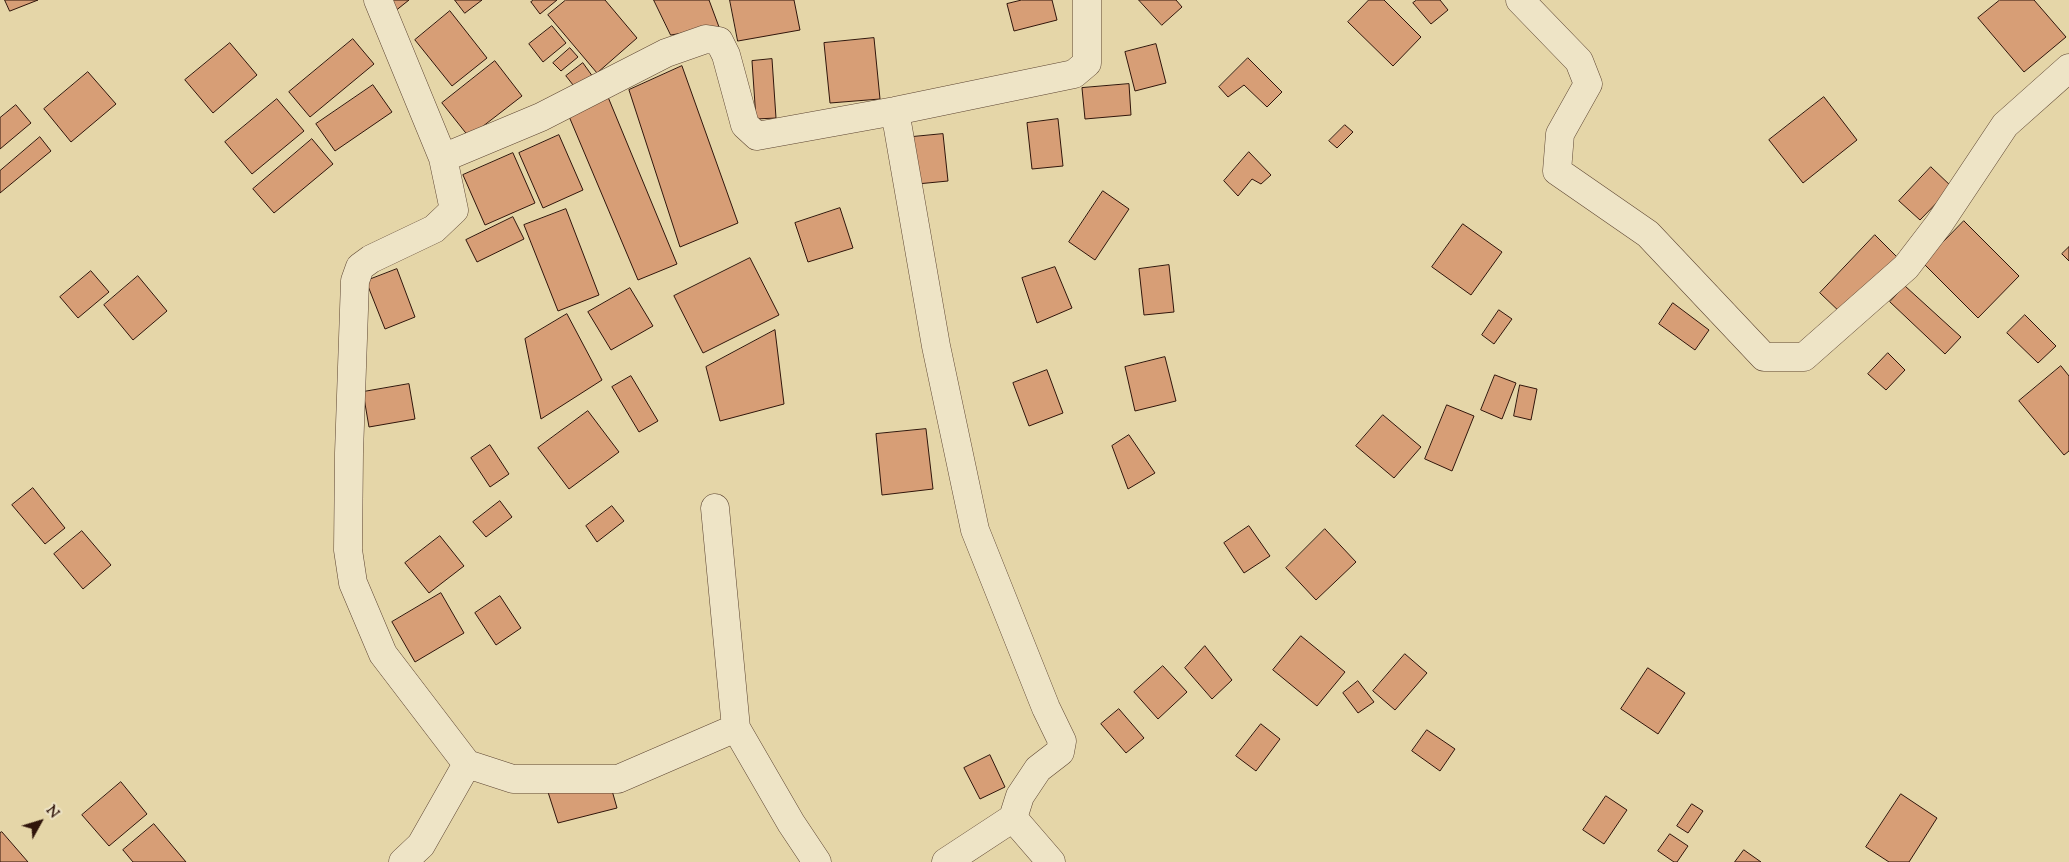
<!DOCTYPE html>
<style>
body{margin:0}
#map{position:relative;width:2069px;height:862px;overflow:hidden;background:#e5d6a8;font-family:"Sorts Mill Goudy",serif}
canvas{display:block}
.north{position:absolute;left:15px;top:797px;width:50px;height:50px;-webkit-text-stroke:4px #eee4c6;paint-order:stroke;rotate:51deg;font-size:14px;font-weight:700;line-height:20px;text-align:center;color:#30150b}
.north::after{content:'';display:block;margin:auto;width:18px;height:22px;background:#30150b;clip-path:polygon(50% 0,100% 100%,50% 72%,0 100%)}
</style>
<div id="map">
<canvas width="2069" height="862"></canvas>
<div class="north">N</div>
</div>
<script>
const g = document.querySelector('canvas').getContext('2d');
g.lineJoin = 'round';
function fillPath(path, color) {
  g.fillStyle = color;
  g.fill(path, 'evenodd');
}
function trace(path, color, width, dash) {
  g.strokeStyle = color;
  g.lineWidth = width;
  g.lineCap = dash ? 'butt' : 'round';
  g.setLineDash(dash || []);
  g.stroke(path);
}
const building = new Path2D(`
 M5,0H38L10,11Z
 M385,0H409L394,12Z
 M455,0H482L465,13Z
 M534,0H557L540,14L531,2Z
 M566,0H605L637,38L597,73L548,15Z
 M654,0H709L719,27L671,35Z
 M730,0H794L800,30L738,41Z
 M1022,0H1052L1057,20L1014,31L1007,4Z
 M1139,0H1176L1182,7L1162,25Z
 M1369,0H1384L1421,37L1393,66L1348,22Z
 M1417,0H1440L1448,10L1431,24L1413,3Z
 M2000,0H2034L2066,37L2024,72L1978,18Z
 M450,11L487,58L452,86L415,40Z
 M552,26L566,43L543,62L529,44Z
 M874,38L880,99L830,103L824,43Z
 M353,39L374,64L310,117L289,92Z
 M230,43L257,75L213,113L185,80Z
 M1156,44L1166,83L1135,91L1125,52Z
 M570,48L578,57L561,71L553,63Z
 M1248,58L1282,92L1267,107L1244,85L1228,97L1219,87Z
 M772,59L776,118L756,119L752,61Z
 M495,61L522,96L469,137L442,103Z
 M583,63L593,77L577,90L566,76Z
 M682,66L738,223L680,247L629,90Z
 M88,72L116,104L71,142L44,109Z
 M1129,84L1131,115L1085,119L1082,88Z
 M373,85L392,112L335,151L316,124Z
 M608,97L677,264L638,280L568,114Z
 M1824,97L1857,140L1803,183L1769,140Z
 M277,99L304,131L252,174L225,142Z
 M16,105L31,123L0,149V118Z
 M1058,119L1063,166L1032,169L1027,123Z
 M1345,125L1353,132L1337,148L1329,141Z
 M943,134L948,181L917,184L912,137Z
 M559,135L583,190L543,208L519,153Z
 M40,137L51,151L0,193V171Z
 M312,139L333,164L274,213L253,189Z
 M1249,152L1271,175L1261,184L1252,179L1238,196L1224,181Z
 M513,153L535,203L485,225L463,175Z
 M1931,167L1952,187L1920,220L1899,201Z
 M1103,191L1129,209L1095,260L1069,242Z
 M840,208L853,248L808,262L795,223Z
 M566,209L599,295L558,311L524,225Z
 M513,217L524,239L477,262L466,240Z
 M1964,221L2019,276L1978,318L1923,263Z
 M1463,224L1502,252L1471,295L1432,267Z
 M1875,235L1897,257L1843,315L1820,293Z
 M2069,247V261L2062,254Z
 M750,258L779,315L703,353L674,296Z
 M1169,265L1174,312L1144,315L1139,269Z
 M1055,267L1072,308L1037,323L1022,278Z
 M397,269L415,317L385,329L366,281Z
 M91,271L109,292L78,318L60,297Z
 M138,276L167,311L133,340L104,305Z
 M1905,286L1961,337L1945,354L1890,302Z
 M630,288L653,326L611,350L588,312Z
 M1673,303L1709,330L1695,350L1659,324Z
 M1499,310L1512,319L1494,344L1482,335Z
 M567,314L602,380L541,419L525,339Z
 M2025,315L2056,346L2038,363L2007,333Z
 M775,330L784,404L720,421L706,367Z
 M1888,353L1905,370L1886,390L1868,374Z
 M1165,357L1176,401L1135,411L1125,367Z
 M2061,366L2069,376V451L2064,455L2019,401Z
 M1047,370L1063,413L1029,426L1013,383Z
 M1495,375L1516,383L1502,419L1481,410Z
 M631,376L658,421L639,432L612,387Z
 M409,384L415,419L369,427L363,392Z
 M1520,385L1537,389L1531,420L1514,416Z
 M1447,405L1474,416L1452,471L1425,459Z
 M588,411L619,452L569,489L538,448Z
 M1383,415L1421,447L1394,478L1356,446Z
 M926,429L933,489L882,495L876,434Z
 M1129,435L1155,473L1128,489L1112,446Z
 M490,445L509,474L490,487L471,458Z
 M33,488L65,528L45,544L12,505Z
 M500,501L512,517L486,537L473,522Z
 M612,506L624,521L597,542L586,526Z
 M1249,526L1270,556L1244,573L1224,543Z
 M1325,529L1356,562L1316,600L1286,568Z
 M82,531L111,565L83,589L54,554Z
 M440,536L464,566L429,593L405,563Z
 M441,593L464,633L415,662L392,622Z
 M500,596L521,628L496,645L475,613Z
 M1301,636L1345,672L1317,706L1273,670Z
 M1205,646L1232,680L1212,699L1185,668Z
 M1405,654L1427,673L1395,710L1373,691Z
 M1163,666L1187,692L1158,719L1134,692Z
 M1648,668L1685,693L1658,734L1621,709Z
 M1358,681L1374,702L1358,713L1343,693Z
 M1119,709L1144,738L1126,753L1101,724Z
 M1261,724L1280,739L1256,771L1236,756Z
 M1427,730L1455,749L1440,771L1412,751Z
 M990,755L1005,787L980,799L964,768Z
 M609,780L617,808L558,823L547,789Z
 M121,782L147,814L109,846L82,815Z
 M1901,794L1937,818L1909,862H1889L1866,847Z
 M1606,796L1627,810L1604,844L1583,830Z
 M1692,804L1703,811L1688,833L1677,826Z
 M154,824L186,862H133L123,850Z
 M2,832L28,862H0V833Z
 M1670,834L1688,846L1677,862H1674L1658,851Z
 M1744,850L1761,862H1735Z`);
const minor = new Path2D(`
 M378,0L443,158L541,117L666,53L706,39L719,41L726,55L745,125L757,136L895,111L1074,74L1087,63V0
 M1520,0L1579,61L1588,84L1560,134L1557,171L1648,234L1764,357H1804L1906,267L1939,224L2005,125L2069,68
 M895,111L936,346L975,530L1046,708L1062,741L1060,752L1038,769L1020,796L1013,818
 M715,508L736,728
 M467,764L513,779H618L736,728L791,823L817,862
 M403,862L421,845L467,764L383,654L353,583L348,550L349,453L355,281L360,267L371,259L434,229L454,210L443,158
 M946,862L1013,818L1051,862`);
fillPath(building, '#d79e76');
trace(building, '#30150b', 1);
trace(minor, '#5d4532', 29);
trace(minor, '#eee4c6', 28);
</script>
